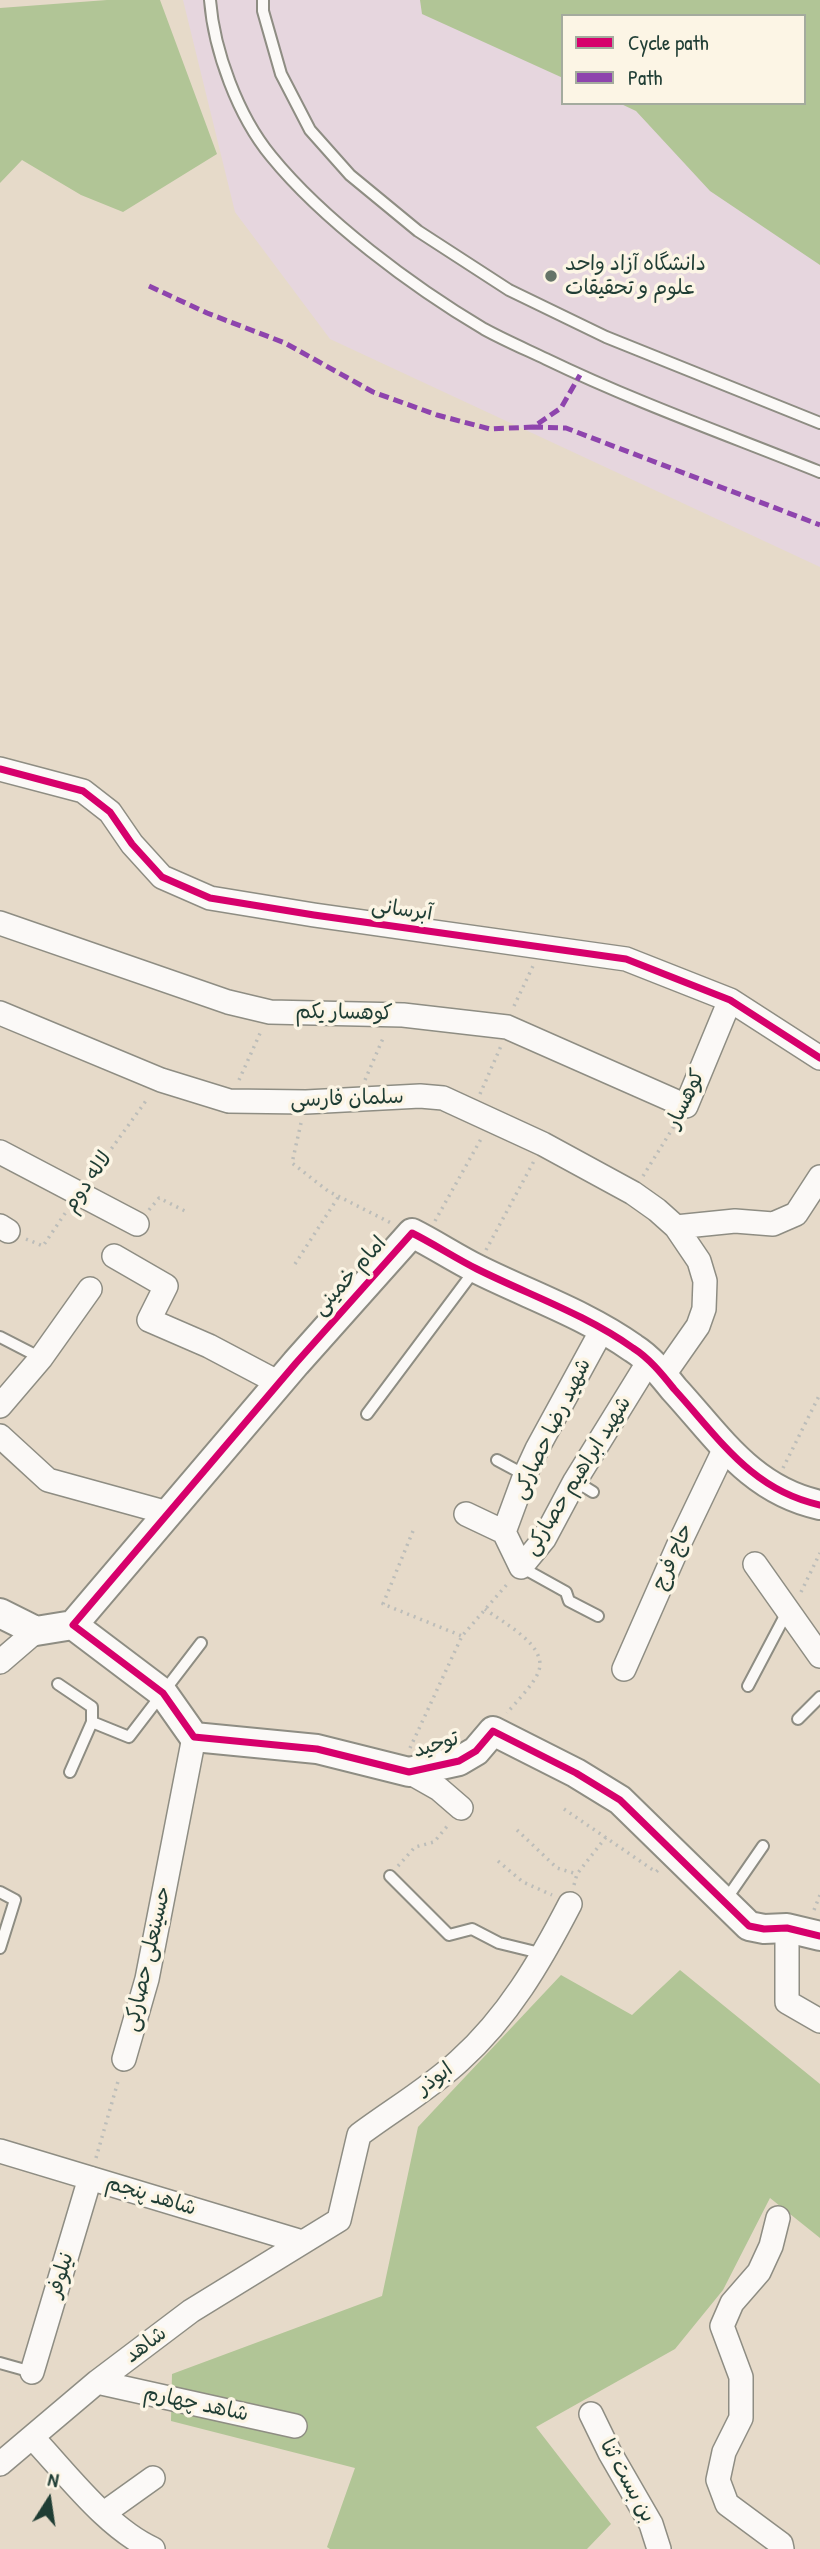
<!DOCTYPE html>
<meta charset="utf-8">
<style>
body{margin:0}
#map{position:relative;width:820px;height:2549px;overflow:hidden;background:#e6dac9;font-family:"Patrick Hand",sans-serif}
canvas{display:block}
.legend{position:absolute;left:561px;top:14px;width:245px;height:91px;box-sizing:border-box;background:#fcf5e5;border:2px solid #a4ab9e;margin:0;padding:9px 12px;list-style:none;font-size:21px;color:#1f3d34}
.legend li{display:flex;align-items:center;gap:14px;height:35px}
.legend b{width:35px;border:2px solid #a4ab9e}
.north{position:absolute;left:14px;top:2465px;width:70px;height:70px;-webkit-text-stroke:5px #fcf5e5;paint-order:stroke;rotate:12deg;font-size:19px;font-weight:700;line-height:28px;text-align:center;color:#1f3d34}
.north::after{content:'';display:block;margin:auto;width:24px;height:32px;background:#1f3d34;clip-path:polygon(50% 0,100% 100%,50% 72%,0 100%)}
</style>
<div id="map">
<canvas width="820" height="2549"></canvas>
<ul class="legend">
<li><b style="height:9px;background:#d6006c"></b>Cycle path</li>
<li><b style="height:9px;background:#8e44ad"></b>Path</li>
</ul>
<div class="north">N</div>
</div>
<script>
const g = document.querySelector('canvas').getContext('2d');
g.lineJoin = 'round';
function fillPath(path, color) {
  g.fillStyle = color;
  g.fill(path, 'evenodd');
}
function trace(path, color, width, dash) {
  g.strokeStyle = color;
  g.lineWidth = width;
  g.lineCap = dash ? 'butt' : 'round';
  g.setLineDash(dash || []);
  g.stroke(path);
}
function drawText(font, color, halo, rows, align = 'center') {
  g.font = font + ' "Patrick Hand","Playpen Sans Arabic",sans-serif';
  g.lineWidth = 7;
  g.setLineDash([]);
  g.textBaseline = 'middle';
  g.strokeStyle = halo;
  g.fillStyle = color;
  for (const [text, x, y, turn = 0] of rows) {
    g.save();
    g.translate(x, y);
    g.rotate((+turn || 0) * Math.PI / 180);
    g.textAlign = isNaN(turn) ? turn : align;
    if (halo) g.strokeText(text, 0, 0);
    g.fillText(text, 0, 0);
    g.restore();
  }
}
const built = new Path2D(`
 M183,0H820V567L330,339L235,212ZM563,16H804V103H563Z`);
const forest = new Path2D(`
 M107,0H160L217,154L123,212L81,195L22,160L0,183V8Z
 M420,0H820V265L710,191L636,111L619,103H804V16H563V78L422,14Z
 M680,1970L820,2084V2238L770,2198L723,2290L675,2349L536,2427L611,2524L587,2549H330L327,2547L355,2468L171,2421L172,2374L382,2296L418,2127L561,1975L632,2015Z`);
const path = new Path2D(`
 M514,1006L533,966
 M239,1080L262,1029
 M365,1080L384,1036
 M480,1094L501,1046
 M301,1123L292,1163L328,1191L391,1223
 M643,1176L676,1123
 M91,1177L148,1098
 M149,1210L159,1198L187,1212
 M435,1221L481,1139
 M26,1239L43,1246L68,1209
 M486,1250L534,1161
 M295,1264L339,1196
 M783,1468L820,1394
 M413,1531L383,1604L462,1636
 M801,1592L820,1553
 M485,1609C503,1623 550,1646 538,1673C533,1685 516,1702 507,1713
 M410,1748L462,1636L509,1582
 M564,1809L656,1872L658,1870
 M517,1830L557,1868L577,1874
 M498,1861L523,1882L552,1895
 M398,1866L415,1847L434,1842L449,1824
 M574,1885L577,1874L606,1837
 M814,1910L820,1895
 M96,2158L119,2078`);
const service = new Path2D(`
 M210,0C214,51 238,116 271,156C323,220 413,287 484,329C504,340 525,349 546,359C635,402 728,435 820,472
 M263,0V11L281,74L310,130L350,175L418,231L509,290L606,337L820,423
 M0,1337L41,1358
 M367,1414L474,1271
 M497,1460L525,1475
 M575,1481L593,1492
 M521,1567L566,1592L569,1601L598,1616
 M58,1684L92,1707V1722
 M748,1686L787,1612
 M798,1719L820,1697
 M70,1772L92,1722L129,1737L201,1643
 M390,1876L449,1935L472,1929L499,1943L544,1954
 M0,1892L15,1900L0,1948
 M725,1901L763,1846
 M0,2363L32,2372`);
const minor = new Path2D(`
 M0,769L83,791L110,812L132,844L162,877L210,898L314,915L626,959L730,1000L820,1058
 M0,923L228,1002L270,1012L403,1015L507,1027L686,1106L730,1000
 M0,1013L161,1080L229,1101L306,1102L420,1096L443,1098L543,1144L633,1193L657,1210L676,1227L699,1261L705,1281L704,1309L698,1326L663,1376
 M0,1152L137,1224
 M0,1226L8,1231
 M676,1227L735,1221L773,1224L796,1214L820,1177
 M114,1256L166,1286L149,1320L209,1346L279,1383
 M0,1406L41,1358L90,1289
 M0,1436L48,1480L168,1513
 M466,1514L504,1532L521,1567L544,1539L575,1481L649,1361
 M504,1532L525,1475L537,1449L603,1328
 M755,1564L820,1656
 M0,1662L36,1631
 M624,1669L680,1542L726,1446
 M409,1772L439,1789L461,1808
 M787,1928V2002L820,2021
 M124,2059L147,1979L194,1737
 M0,2151L302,2242
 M778,2218L771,2246L759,2272L732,2303L722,2326L741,2377V2418L724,2452L718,2480L727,2504L781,2544L782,2549
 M32,2372L90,2178
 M97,2382L295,2426
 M591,2414L610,2453L651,2524L659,2549
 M32,2437C67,2474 107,2528 153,2549
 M0,2464L97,2382L191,2311L339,2220L359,2135C391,2111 430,2088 459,2061C508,2017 540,1962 570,1904
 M104,2513L153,2478`);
const tertiary = new Path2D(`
 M0,1613L36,1631L73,1625
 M73,1625L296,1363L412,1233C434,1244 455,1258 477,1269C529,1295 585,1314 633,1348C649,1358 662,1374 674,1389C719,1438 751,1490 820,1505
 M73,1625L163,1693L194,1737L317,1749L409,1772L459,1761L476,1751L493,1731L576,1773L620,1800L749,1926L764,1929L787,1928L820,1936`);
const quiet = new Path2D(`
 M149,286L207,313L285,343L373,392L437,415L490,429L533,427L561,408L580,375
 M533,427L566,428L820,525`);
const cycleway = new Path2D(`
 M0,769L83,791L110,812L132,844L162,877L210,898L314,915L626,959L730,1000L820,1058
 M820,1505C751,1490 719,1438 674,1389C662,1374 649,1358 633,1348C585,1314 529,1295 477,1269C455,1258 434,1244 412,1233L296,1363L73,1625L163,1693L194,1737L317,1749L409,1772L459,1761L476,1751L493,1731L576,1773L620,1800L749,1926L764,1929L787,1928L820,1936`);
const markers = [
 [551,276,7,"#657468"]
];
const poiNames = [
 ["دانشگاه آزاد واحد",565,264],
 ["علوم و تحقیقات",565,288]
];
const streetNames = [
 ["آبرسانی",402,910,8],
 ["کوهسار یکم",344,1013,1],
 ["سلمان فارسی",347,1099,-2],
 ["کوهسار",686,1099,-64],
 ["لاله دوم",88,1182,-55],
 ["امام خمینی",350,1276,-48],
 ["شهید رضا حصارکی",552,1429,-64],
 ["شهید ابراهیم حصارکی",578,1476,-58],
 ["حاج فرج",673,1557,-66],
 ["توحید",436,1745,-17],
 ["حسینعلی حصارکی",148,1959,-77],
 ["ابوذر",435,2079,-36],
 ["شاهد پنجم",151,2196,17],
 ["نیلوفر",61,2275,-73],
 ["شاهد",146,2345,-37],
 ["شاهد چهارم",196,2404,12],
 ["بن بست ثنا",627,2481,61]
];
fillPath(built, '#e6d6de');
fillPath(forest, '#b1c596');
trace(service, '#8e8d83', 14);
trace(minor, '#8e8d83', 26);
trace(tertiary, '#8e8d83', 32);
trace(path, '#bcbdb9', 3.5, [2, 5]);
trace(service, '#fbf9f7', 10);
trace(minor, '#fbf9f7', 23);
trace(tertiary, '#fbf9f7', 28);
trace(quiet, '#8e44ad', 5, [10, 5]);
trace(cycleway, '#d6006c', 7);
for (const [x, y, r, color] of markers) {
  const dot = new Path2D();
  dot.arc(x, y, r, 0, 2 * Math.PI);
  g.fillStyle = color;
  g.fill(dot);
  trace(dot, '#fcf5e5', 2.5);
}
drawText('21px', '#1f3d34', '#fcf5e5', poiNames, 'left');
drawText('21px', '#1f3d34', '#fcf5e5', streetNames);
</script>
